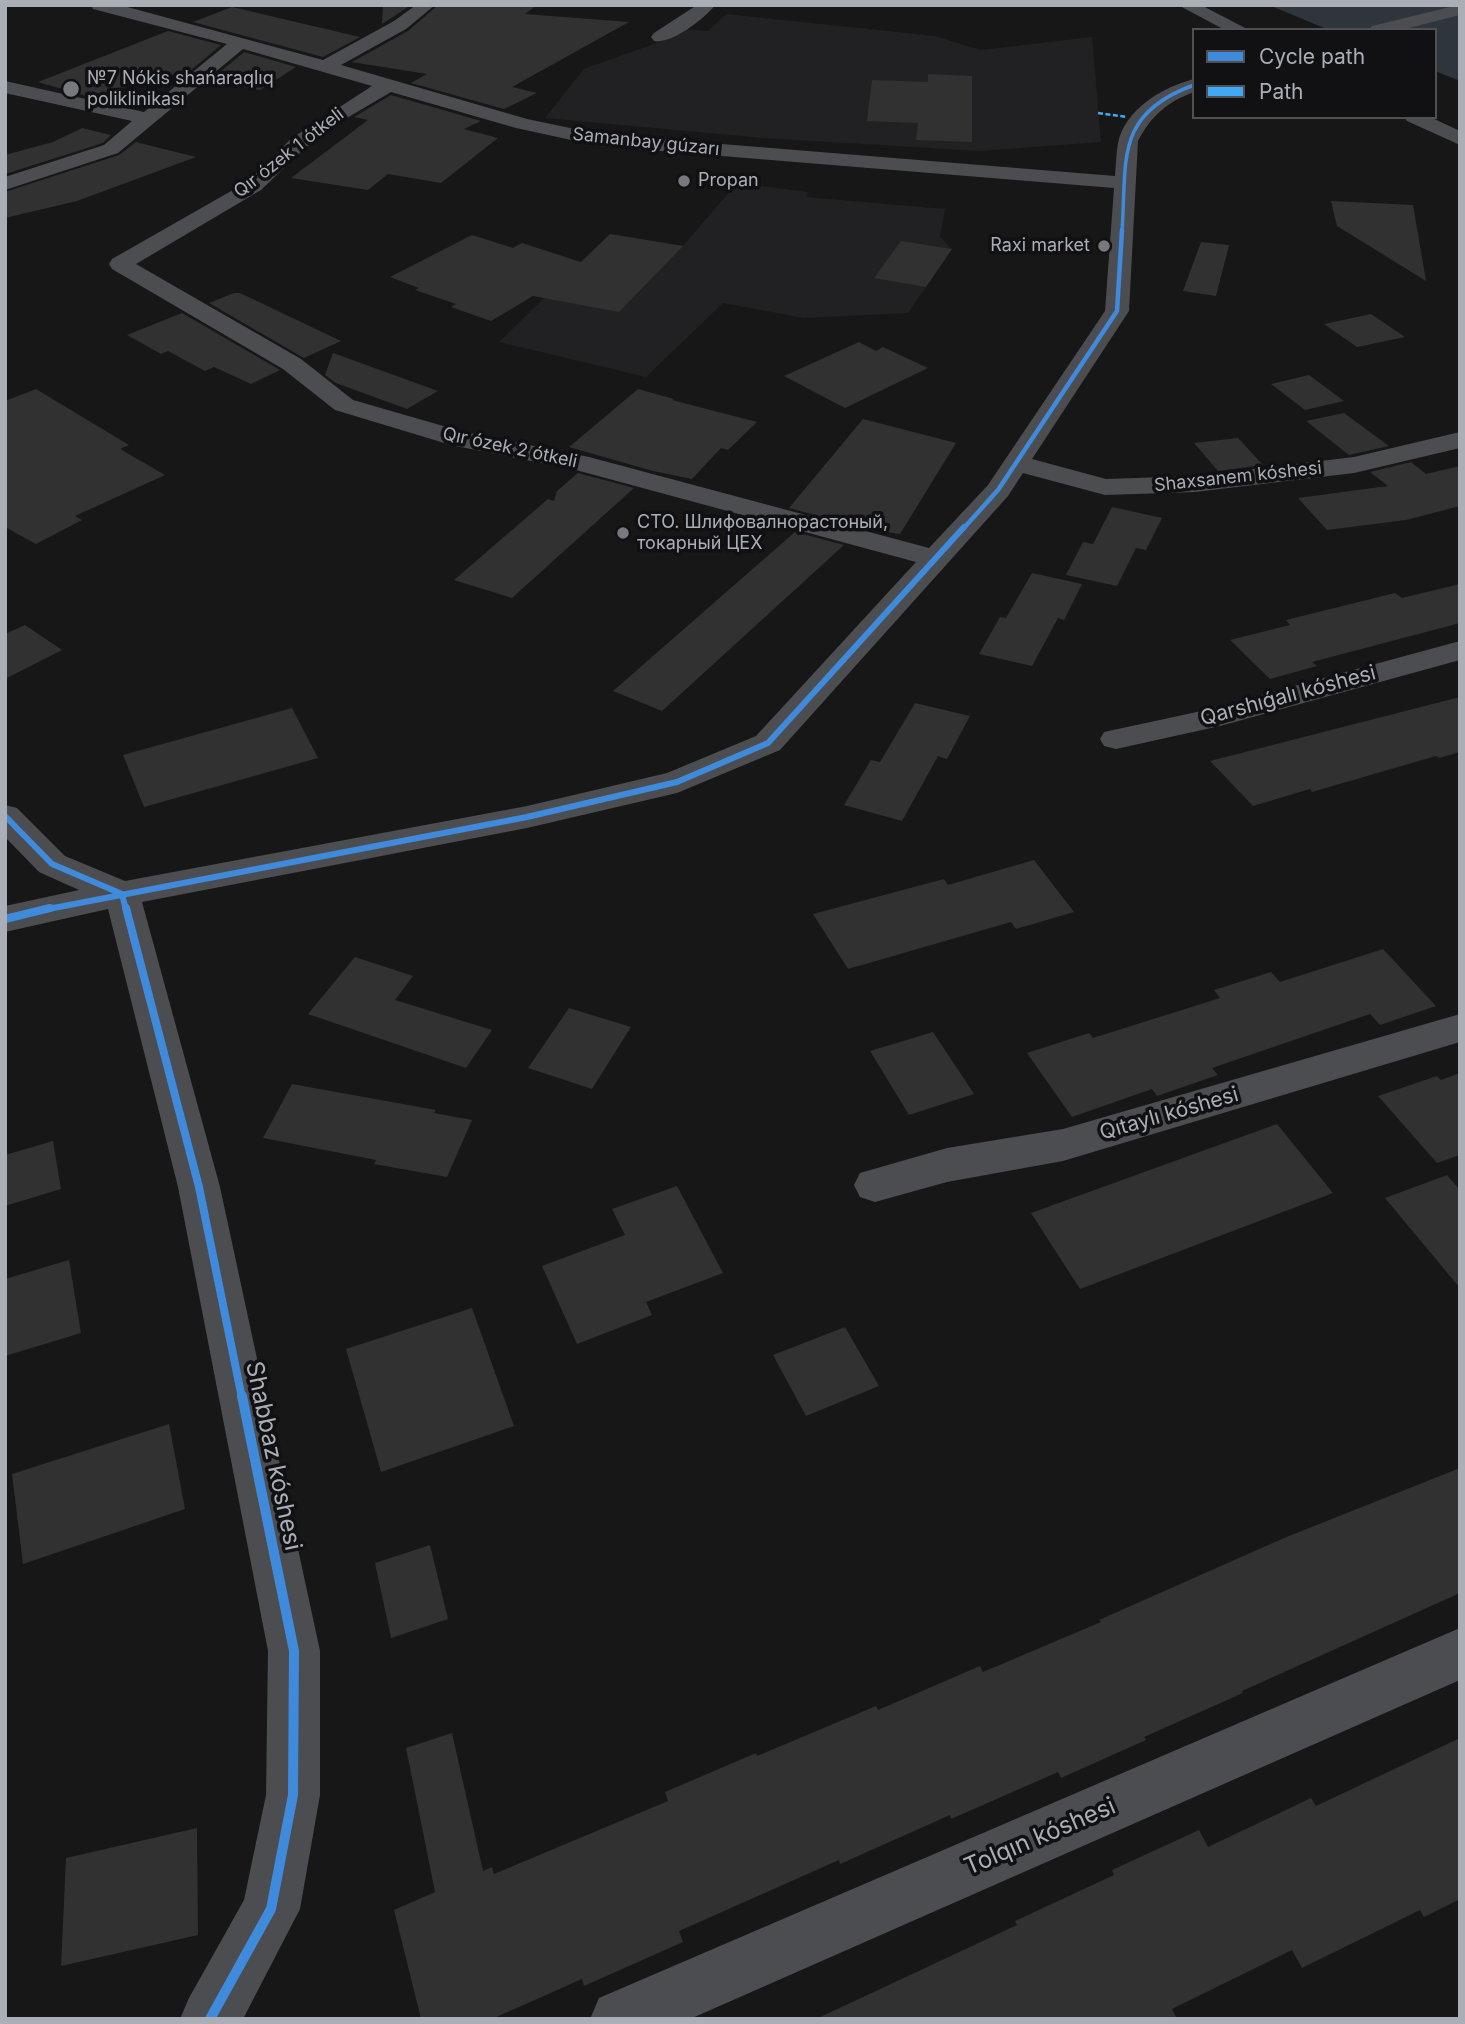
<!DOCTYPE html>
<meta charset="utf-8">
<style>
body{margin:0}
#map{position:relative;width:1465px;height:2024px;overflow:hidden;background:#171717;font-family:Inter,sans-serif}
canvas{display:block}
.frame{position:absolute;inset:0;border:7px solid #aaaeb6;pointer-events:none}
.legend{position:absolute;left:1192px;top:28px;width:245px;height:91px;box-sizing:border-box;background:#111113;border:2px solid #4e5054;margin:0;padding:9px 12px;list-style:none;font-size:21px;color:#aaaeb6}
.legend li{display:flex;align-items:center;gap:14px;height:35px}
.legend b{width:35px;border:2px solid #4e5054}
</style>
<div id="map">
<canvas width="1465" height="2024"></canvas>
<div class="frame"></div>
<ul class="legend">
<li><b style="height:9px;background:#408adc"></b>Cycle path</li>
<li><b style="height:9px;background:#3fa9f5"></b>Path</li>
</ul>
</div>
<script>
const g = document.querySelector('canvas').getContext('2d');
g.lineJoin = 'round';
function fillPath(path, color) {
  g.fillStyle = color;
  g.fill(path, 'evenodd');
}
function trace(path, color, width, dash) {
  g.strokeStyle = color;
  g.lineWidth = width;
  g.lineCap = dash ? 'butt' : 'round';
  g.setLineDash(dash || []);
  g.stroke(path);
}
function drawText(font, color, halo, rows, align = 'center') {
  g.font = font + ' Inter,sans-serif';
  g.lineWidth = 7;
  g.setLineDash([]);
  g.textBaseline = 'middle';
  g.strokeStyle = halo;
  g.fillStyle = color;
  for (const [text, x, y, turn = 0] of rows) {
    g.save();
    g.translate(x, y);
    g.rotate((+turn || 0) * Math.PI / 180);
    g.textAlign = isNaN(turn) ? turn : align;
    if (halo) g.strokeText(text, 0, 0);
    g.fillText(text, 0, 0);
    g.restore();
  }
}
const built = new Path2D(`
 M726,14L935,36L981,50L1092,37L1101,142L979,151L763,138L545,118L584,69L673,37L686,29L708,31Z
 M737,183L808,192L806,197L945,209L940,237L952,249L908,313L804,318L723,303L646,377L499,342L610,234L683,246Z`);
const water = new Path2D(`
 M1269,5H1443L1460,11V81L1435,71V30H1329Z`);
const building = new Path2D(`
 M383,5H411L382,24Z
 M438,5H537L525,14L629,22L512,87L537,93L504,109L411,83L427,74L352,62L408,31Z
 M232,7L360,37L323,57L193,22Z
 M168,31L221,45L183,77L161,73L97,99L38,82Z
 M244,52L296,67L260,90L209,81Z
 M928,74L972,76V142L916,140L918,123L867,121L872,80L928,82Z
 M391,95L481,121L464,129L498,138L441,183L388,174L368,190L291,178L368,120L354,117Z
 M82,128L111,135L103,143L5,174V155L53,142Z
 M136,142L196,157L77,201L5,218V192L119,155Z
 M1331,201L1413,205L1426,281L1337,226Z
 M610,234L683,246L619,312L533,296L491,321L451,307L456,304L415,290L419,288L390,277L472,235L513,248L522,243L581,262Z
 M901,241L952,249L926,287L874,278Z
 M1201,242L1229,245L1216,296L1183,291Z
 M234,293H240L341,341L304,358L209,303Z
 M182,313L280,370L251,384L214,367L205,371L168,351L161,354L127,335Z
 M1371,314L1405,337L1357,347L1324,324Z
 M859,342L876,351L883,347L928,368L845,408L784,376Z
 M333,353L438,391L407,409L336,383L325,375Z
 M1309,375L1344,401L1305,410L1271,384Z
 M36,389L129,445L120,449L165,475L75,516L82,520L36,544L5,527V401Z
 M638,389L674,399L672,400L757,422L728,450L721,448L692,479L653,471L569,447Z
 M1344,413L1389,446L1349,455L1306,421Z
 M863,419L956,443L900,534L863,528L789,508Z
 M1238,438L1263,465L1218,471L1194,443Z
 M1411,462L1426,474L1460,466V506L1406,520L1327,530L1298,498L1388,486L1370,472Z
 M578,473L634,488L512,598L454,580L548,499L554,501L557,491Z
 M1112,507L1162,518L1146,550L1136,548L1117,586L1066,575L1083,542L1093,544Z
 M795,532L844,545L662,711L613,691Z
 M1032,573L1082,584L1064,620L1058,618L1032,666L979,654L1000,617L1006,618Z
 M1460,584V623L1312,662L1317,666L1270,679L1230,640L1290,625L1286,620L1395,593L1402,598Z
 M25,625L62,650L5,679V634Z
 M1460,697V752L1439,758L1436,756L1312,792L1310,789L1253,806L1210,761Z
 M915,703L970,716L947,759L938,756L902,821L844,805L871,760L880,762Z
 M292,708L318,758L144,807L123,755Z
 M1034,860L1074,912L1016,929L1011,922L848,969L813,914L944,879L948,885Z
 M1383,949L1436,1006L1380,1025L1370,1014L1212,1068L1218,1075L1157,1096L1152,1089L1072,1117L1027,1053L1089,1033L1093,1038L1220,998L1214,990L1271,972L1280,982Z
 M355,957L413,976L395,1000L492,1030L466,1068L308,1014Z
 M569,1008L631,1027L592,1089L528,1068Z
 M933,1032L974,1094L909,1115L870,1051Z
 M1460,1073V1155L1437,1163L1378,1096L1437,1076L1441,1080Z
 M292,1084L436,1110L434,1113L472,1120L447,1177L374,1164L376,1160L263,1138Z
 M1277,1124L1333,1193L1080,1289L1031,1213Z
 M53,1141L61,1189L5,1206V1155Z
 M1447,1175L1460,1190V1288L1385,1198Z
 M677,1186L723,1273L646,1302L652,1315L577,1344L542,1266L625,1235L612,1209Z
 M69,1260L81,1333L5,1356V1279Z
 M472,1308L514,1426L381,1472L346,1349Z
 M845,1327L879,1386L806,1416L773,1355Z
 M169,1424L185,1509L23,1564L12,1474Z
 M1460,1468V1593L1242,1691L1243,1693L1144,1737L1146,1740L1061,1778L1058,1772L951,1819L950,1815L840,1864L839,1860L679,1931L683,1942L584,1986L582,1979L492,2019H421L394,1910L435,1892L406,1748L452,1733L483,1871L492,1867L494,1874L668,1801L665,1792L756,1753L757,1756L876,1706L878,1710L980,1666L983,1672L1101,1622L1099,1620L1284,1538Z
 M430,1545L448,1619L391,1638L375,1563Z
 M1460,1738V1899L1424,1917L1420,1910L1302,1968L1292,1950L1172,2009L1177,2019H816L1017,1925L1015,1921L1114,1875L1112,1870L1199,1830L1208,1847L1311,1798L1316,1806Z
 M197,1828L198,1935L61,1966L66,1858Z`);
const minor = new Path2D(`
 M91,5H120L323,60L394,21L416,5H435L406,29L341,65L527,119L599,134L1115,176C1116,165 1116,154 1118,143C1125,109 1163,87 1194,79V92C1167,102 1151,116 1138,141L1129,311L1032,459L1106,479L1195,476L1354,457L1460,432V448L1354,473L1195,492L1105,495L1023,473L1008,496L780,750L677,793L527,828L142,902L220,1187L320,1651V1795L300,1909L243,2019H180L189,1998L244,1900L266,1795L268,1651L178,1187L108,909L5,932V906L79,890L39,872L5,837V805L17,808L65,856L125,881L527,806L667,773L756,736L916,562L576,470L451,445L335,410L283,369L112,269L109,264L112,259L247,182L292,138L372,86L243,49L118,153L5,190V177L104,145L132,121L5,93V81L144,112L227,44L93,9ZM391,92L516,128L599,146L1114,188L1105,311L988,485L929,548L589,457L464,432L353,400L301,359L136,264L261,190L306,147L340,122Z
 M697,5H715C706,18 670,45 654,41L651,37L654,33Z
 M1178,5H1201L1249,30H1225Z
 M1458,5L1460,15L1401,30H1369L1372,26Z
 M1404,117H1430L1460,131V145L1407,121Z
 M1460,641V660L1220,726L1116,749L1104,746L1100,739L1104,732L1206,710Z
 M1460,1014V1042L1063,1161L947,1182L875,1202L860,1197L854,1185L860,1173L947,1148L1063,1129Z
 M1460,1628V1680L690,2019H590L599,1998Z`);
const quiet = new Path2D(`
 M1098,113L1127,117`);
const cyclewayFar4 = new Path2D(`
 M1122,232C1127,160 1114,114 1194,85`);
const cyclewayFar3 = new Path2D(`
 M963,529L998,490L1117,311L1122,230`);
const cyclewayFar2 = new Path2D(`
 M5,816L52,864L122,894L126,910
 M43,910L527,817L677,782L768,743L964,527`);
const cyclewayFar1 = new Path2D(`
 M126,908L199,1187L242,1398
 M5,919L50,908`);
const cycleway = new Path2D(`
 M210,2019L271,1909L293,1795L294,1651L242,1396`);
const markers = [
 [71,89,9,"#77797e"],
 [684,181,7,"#77797e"],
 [1104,246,7,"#77797e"],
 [623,533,7,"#77797e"]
];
const farPoinames = [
 ["№7 Nókis shańaraqlıq",87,79],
 ["poliklinikası",87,100],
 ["Propan",698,181],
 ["Raxi market",1090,246,"right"],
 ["СТО. Шлифовалнорастоный,",637,523],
 ["токарный ЦЕХ",637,544]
];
const farStreetnames = [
 ["Samanbay gúzarı",646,142,6],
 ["Qır ózek 1 ótkeli",289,153,-38],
 ["Qır ózek 2 ótkeli",510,448,12],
 ["Shaxsanem kóshesi",1238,477,-6]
];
const streetNames = [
 ["Qarshıǵalı kóshesi",1288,696,-15],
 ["Qıtaylı kóshesi",1169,1114,-16]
];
const nearStreetnames = [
 ["Shabbaz kóshesi",273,1456,78],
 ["Tolqın kóshesi",1040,1837,-23]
];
fillPath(built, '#212123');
fillPath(water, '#2f363b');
fillPath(building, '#313132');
fillPath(minor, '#4c4d50');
trace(quiet, '#3fa9f5', 2.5, [5, 2.5]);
trace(cyclewayFar4, '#408adc', 3.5);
trace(cyclewayFar3, '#408adc', 4.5);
trace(cyclewayFar2, '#408adc', 6);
trace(cyclewayFar1, '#408adc', 8);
trace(cycleway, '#408adc', 10);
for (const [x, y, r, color] of markers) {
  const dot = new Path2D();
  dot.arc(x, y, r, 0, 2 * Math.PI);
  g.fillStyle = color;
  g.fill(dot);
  trace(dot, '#111113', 2.5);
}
drawText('18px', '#aaaeb6', '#111113', farPoinames, 'left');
drawText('18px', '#aaaeb6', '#111113', farStreetnames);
drawText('21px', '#aaaeb6', '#111113', streetNames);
drawText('24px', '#aaaeb6', '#111113', nearStreetnames);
</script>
